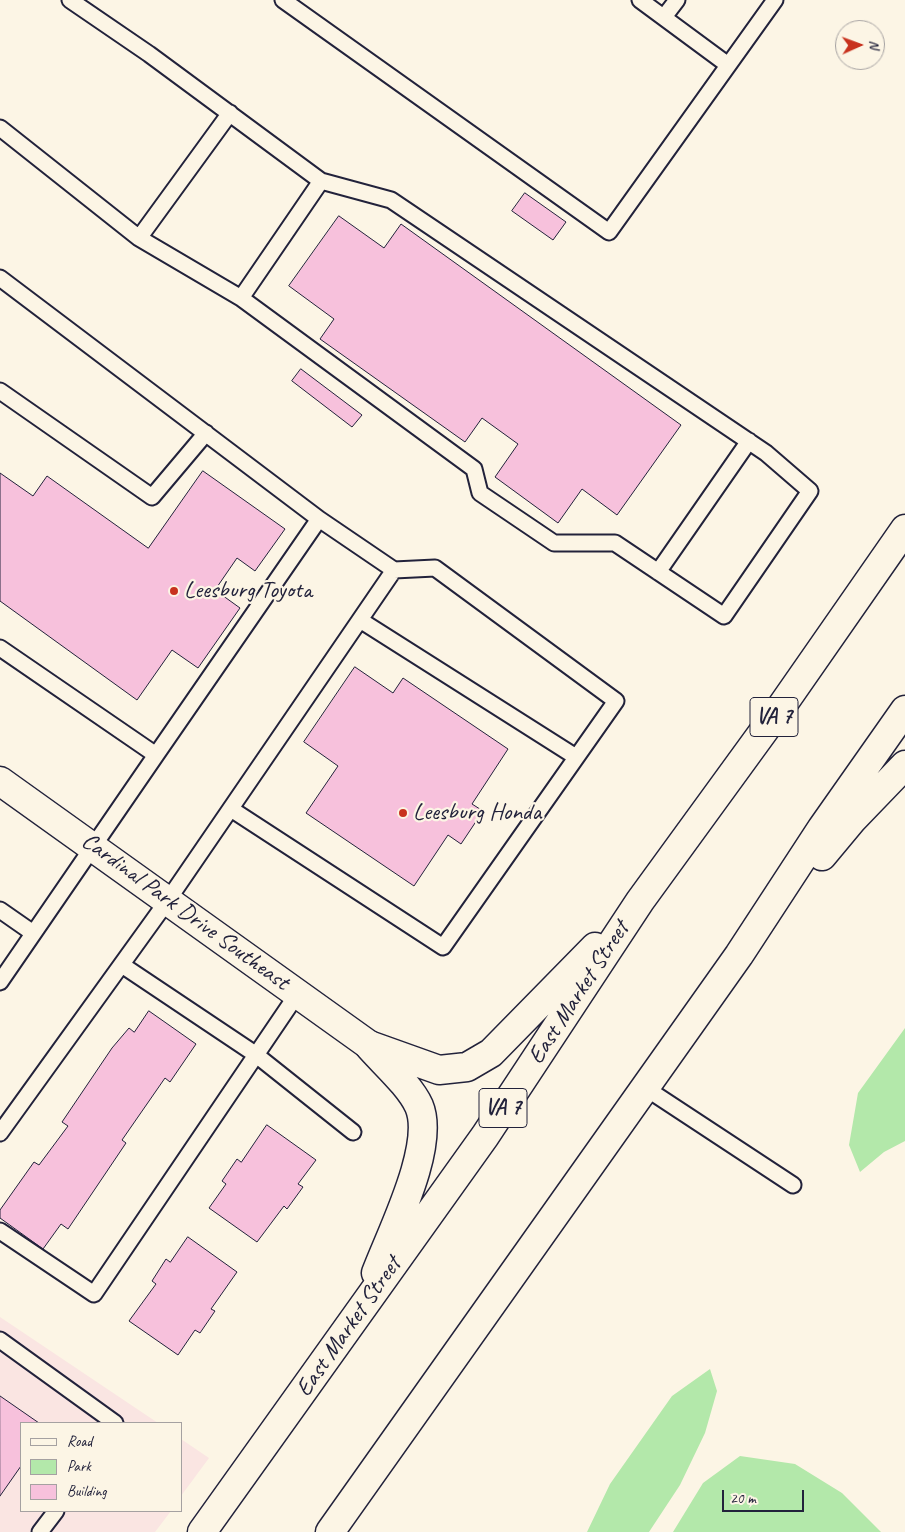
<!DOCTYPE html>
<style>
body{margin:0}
#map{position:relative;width:905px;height:1532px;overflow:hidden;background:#fcf5e5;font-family:Caveat,sans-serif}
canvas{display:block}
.legend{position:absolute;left:20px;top:1422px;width:162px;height:90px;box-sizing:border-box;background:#fcf5e5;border:1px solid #a5a1a1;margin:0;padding:6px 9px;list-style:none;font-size:15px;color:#22223b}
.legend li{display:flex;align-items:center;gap:10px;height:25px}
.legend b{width:25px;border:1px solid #a5a1a1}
.north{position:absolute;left:835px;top:20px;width:50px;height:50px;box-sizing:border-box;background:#fcf5e5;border:1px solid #a5a1a1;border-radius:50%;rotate:88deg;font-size:14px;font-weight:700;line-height:20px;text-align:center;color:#22223b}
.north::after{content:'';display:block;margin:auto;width:18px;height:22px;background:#c8321e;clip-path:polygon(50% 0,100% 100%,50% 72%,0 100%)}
.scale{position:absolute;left:722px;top:1490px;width:82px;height:22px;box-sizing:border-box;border:2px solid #22223b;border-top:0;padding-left:6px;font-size:15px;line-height:18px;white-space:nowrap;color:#22223b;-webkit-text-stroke:4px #fcf5e5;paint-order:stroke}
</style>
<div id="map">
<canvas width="905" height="1532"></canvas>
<ul class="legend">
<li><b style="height:6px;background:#fcf5e5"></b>Road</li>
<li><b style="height:14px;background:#b3e8aa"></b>Park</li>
<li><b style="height:14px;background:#f7c1dc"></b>Building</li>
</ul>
<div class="north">N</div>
<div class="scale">20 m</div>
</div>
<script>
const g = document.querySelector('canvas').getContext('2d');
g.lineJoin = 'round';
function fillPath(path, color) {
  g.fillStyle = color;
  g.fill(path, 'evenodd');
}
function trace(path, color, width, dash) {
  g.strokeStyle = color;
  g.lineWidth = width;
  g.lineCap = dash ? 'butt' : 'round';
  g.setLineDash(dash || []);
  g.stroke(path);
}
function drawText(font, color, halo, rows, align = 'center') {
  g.font = font + ' Caveat,sans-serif';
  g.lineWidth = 4.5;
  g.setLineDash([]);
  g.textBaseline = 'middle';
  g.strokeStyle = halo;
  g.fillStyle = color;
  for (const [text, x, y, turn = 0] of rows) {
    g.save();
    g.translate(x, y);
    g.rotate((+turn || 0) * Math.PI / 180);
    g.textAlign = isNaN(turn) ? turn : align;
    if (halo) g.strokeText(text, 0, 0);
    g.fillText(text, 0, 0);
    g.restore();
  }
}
const built = new Path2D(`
 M0,1317L158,1423H21V1511H171L155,1532H0Z
 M181,1439L209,1458L181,1496Z`);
const green = new Path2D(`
 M905,1028V1141L884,1152L860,1172L849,1145L858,1093Z
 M710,1369L717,1391L705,1433L680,1485L649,1532H587L610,1484L672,1396Z
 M740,1456L795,1464L842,1493L881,1532H673L703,1483Z`);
const building = new Path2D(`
 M525,193L566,222L553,240L512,211Z
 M339,216L384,248L401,224L681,425L617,515L582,489L558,523L495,477L518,444L482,418L465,442L320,339L334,319L289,286Z
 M301,369L362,415L352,427L292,381Z
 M203,471L285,529L255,571L237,558L215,590L240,608L198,668L172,650L137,700L0,601V473L33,496L47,476L148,548Z
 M355,667L393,693L403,678L508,749L472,804L483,811L461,844L448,835L414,886L306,813L338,766L304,742Z
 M149,1011L196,1044L170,1082L165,1078L122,1140L126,1143L68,1229L61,1224L43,1249L0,1218V1210L34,1162L39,1165L68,1126L62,1122L112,1048L129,1028L134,1032Z
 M267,1125L316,1160L298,1184L303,1187L287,1209L284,1206L257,1242L209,1208L226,1184L222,1181L237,1159L241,1162Z
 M188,1237L237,1272L211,1309L215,1311L200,1333L195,1330L178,1355L129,1321L156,1284L152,1281L166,1259L170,1262Z
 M0,1396L39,1423H21V1466L0,1496Z`);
const service = new Path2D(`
 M283,0L609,232L775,0
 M640,0L728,65
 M664,17L677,0
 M0,128L139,238L241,298L474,469L480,493L554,543H615L724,616L810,491L766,453L391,200L321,181L149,54L70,0
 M139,238L230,113
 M0,278L319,519L156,755L0,648
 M241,298L321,181
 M0,391L152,497L206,433
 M658,572L749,441
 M360,620L576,757
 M231,809L443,947L616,701L435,568L394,570
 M0,910L33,933
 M122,965L255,1054L353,1132
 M0,982L156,755
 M644,1087L793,1185
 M0,1133L168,900L394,570L319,519
 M0,1231L94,1294L298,993
 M0,1340L115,1423
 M40,1532L56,1511`);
const tertiary = new Path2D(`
 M0,781L369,1045`);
const motorway = new Path2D(`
 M822,856L852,820L905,765
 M369,1045L439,1070L467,1067L491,1053L595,947
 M370,1047C385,1064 410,1086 419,1106C436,1146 391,1233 376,1273
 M202,1532L485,1136L640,901L779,710L905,529
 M330,1532L739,955L822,828L905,710`);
const markers = [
 [174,591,5,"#c8321e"],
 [403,813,5,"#c8321e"]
];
const shields = [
 [774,717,48],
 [503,1108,48]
];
const shieldNames = [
 ["VA 7",774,717],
 ["VA 7",503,1108]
];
const poiNames = [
 ["Leesburg Toyota",184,591],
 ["Leesburg Honda",413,813]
];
const streetNames = [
 ["Cardinal Park Drive Southeast",185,912,36],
 ["East Market Street",579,993,-57],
 ["East Market Street",349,1327,-55]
];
fillPath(built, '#fae5e2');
fillPath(green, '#b3e8aa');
fillPath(building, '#f7c1dc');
trace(building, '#22223b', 1);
trace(service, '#22223b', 19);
trace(tertiary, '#22223b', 31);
trace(motorway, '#22223b', 31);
trace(service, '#fcf5e5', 15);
trace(tertiary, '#fcf5e5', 28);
trace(motorway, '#fcf5e5', 28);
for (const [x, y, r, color] of markers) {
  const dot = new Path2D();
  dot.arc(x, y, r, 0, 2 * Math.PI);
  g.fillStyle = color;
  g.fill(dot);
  trace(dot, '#fcf5e5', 2);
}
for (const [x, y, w] of shields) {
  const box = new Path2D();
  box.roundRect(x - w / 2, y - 19.5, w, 39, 4);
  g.fillStyle = '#fcf5e5';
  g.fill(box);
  trace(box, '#22223b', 1);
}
drawText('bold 22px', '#22223b', null, shieldNames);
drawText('24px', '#22223b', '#fcf5e5', poiNames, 'left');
drawText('24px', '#22223b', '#fcf5e5', streetNames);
</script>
